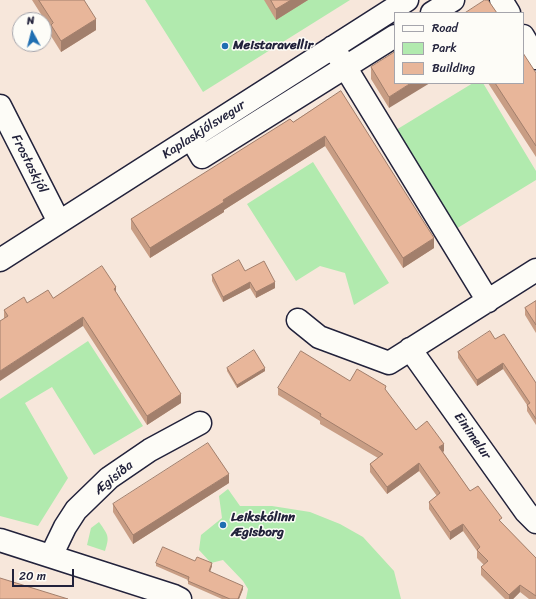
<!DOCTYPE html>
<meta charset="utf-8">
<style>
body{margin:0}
#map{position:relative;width:536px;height:599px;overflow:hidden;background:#f7e7db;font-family:Sriracha,sans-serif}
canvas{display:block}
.legend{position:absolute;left:394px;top:12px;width:130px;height:72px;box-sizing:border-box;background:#fdfcf7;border:1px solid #a5a5ac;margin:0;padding:5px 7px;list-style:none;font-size:12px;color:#22223b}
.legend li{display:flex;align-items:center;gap:8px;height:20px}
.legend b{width:20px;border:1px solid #a5a5ac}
.north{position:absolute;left:12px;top:12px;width:40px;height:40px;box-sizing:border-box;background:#fdfcf7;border:1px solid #a5a5ac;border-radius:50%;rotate:353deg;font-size:11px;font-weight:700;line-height:16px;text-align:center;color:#22223b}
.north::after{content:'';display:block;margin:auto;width:14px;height:18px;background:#1f6fb2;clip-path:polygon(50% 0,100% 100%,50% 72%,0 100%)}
.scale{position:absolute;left:12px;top:569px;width:62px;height:18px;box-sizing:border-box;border:2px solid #22223b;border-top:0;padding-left:5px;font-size:12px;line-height:14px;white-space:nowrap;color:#22223b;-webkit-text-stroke:3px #fdfcf7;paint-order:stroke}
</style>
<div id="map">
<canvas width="536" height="599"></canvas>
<ul class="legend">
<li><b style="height:5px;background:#fdfcf7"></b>Road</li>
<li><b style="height:11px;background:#b1eaae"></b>Park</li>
<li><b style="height:11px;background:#e8b69a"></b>Building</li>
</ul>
<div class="north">N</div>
<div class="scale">20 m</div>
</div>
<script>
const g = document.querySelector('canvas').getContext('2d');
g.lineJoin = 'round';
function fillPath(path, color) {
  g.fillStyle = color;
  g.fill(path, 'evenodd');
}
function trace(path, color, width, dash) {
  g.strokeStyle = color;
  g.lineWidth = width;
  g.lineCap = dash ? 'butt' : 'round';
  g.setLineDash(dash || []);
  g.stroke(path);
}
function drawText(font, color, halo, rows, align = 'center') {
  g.font = font + ' Sriracha,sans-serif';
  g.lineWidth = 3;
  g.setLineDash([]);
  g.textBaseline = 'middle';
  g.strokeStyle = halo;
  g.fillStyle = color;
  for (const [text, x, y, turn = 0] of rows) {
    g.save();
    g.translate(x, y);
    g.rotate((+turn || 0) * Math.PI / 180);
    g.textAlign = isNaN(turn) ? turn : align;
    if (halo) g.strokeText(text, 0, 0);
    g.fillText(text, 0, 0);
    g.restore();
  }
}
const green = new Path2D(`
 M145,0H350L203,92Z
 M473,83H483L536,171V180L451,232L391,133Z
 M313,162L389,283L354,305L345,273L320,266L296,281L247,204Z
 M88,341L143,426L94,455L52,387L25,403L68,478L38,526L0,516V399Z
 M228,489L240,506H272L310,512L340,524L363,537L394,571L401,599H246L248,589L243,581L223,560L211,563L199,550L201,535L222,518L219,496Z
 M99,522C108,535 110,536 105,551L87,545L91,528Z`);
const minor = new Path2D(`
 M501,0L509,13
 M432,13L453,0
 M523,36L536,58
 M333,47L488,301
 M0,106L59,222
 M191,138L202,157L395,36
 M0,260L407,0
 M298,320L319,337L389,363L536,270
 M410,349L526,512L536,522
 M0,540L174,596L180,599
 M51,556L65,527L76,510L109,478L150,450L200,423`);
const wall = new Path2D(`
 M32,0H84L96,30L61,52L51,36V30Z
 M264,0H308L276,20Z
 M395,52L389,108L371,79V67Z
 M536,73V157L488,83H523Z
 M341,91L434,248L403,268L325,146L224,210V212L150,258L131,229V219L293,122Z
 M245,271L275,288L256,298L250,288L223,302L212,281V275Z
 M116,293L181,403L147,425L83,326L4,318V310L27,303L53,298Z
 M536,301V333L525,315V308Z
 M495,339L536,383V425L527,411V405L503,369L477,386L458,358V352Z
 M227,368L265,371L237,388L227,371Z
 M350,381L386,391L416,430L444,451L443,452L470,491L536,558V599H529L520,592L513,599H505L481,575V567L484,565L477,558V551L463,531L450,540L429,509V502L437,496L419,471L387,494L370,472V464L378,458L320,424V421L278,395V388Z
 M229,483L133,544L113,512V504Z
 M195,561L212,566L210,572L243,589L239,599H222L188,584V580L156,566V563Z`);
const shadedWall = new Path2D(`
 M291,0H308L276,20V9Z
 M96,19V30L61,52V41Z
 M411,83H430L389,108V97Z
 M325,136V146L224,210V212L150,258V248L223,200Z
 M434,238V248L403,268V258Z
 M250,282V288L223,302V297Z
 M275,282V288L256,298V292Z
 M116,287V297L114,289Z
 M83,317V326L0,381V371Z
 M503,363V369L477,386V380Z
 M265,368V371L237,388V385Z
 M181,394V403L147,425V416Z
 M444,444V451L439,455V447Z
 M419,463V471L387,494V487Z
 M229,474V483L133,544V535Z
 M463,524V531L450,540V532Z
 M212,563V566L209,574V571Z
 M520,585V592L513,599H509V595Z
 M243,586V589L239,599H238Z`);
const building = new Path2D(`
 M39,0H84L96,19L61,41L51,25L53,23Z
 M271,0H291L276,9Z
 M485,0H488L497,13H465Z
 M395,52V83H411L389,97L371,67Z
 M523,53L536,73V146L495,83H523Z
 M341,91L434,238L403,258L325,136L223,200L224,202L150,248L131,219L290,119L293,122Z
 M239,260L245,271L264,261L275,282L256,292L250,282L223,297L212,275Z
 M102,266L116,287L114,289L181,394L147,416L83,317L0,371V321L8,316L4,310L24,297L27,303L48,290L53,298Z
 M536,301V325L525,308Z
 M490,331L495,339L504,334L536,383V419L527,405L530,403L503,363L477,380L458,352Z
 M254,350L265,368L237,385L227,368Z
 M301,351L350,381L357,369L386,386L385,389L416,430L427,421L444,444L439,447L470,491L478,486L502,518L499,520L536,558V596L520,585L509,595L481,567L488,561L477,550L480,547L463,524L450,532L429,502L440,493L419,463L387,487L370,464L383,454L320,416L321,414L278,388Z
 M208,443L229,474L133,535L113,504Z
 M163,547L195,561L197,557L212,563L209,571L243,586L238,599H230L188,581L189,577L156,563Z
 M0,578L68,599H0Z`);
const markers = [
 [225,46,4,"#1f6fb2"],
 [223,525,4,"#1f6fb2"]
];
const poiNames = [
 ["Meistaravellir",233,46],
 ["Leikskólinn",231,518],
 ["Ægisborg",231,533]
];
const streetNames = [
 ["Kaplaskjólsvegur",204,130,-33],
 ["Frostaskjól",29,164,63],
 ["Einimelur",472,436,55],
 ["Ægisíða",114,478,-39]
];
fillPath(green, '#b1eaae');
trace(minor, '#22223b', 25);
trace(minor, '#fdfcf7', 22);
fillPath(wall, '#c89d84');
fillPath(shadedWall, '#a27f6c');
fillPath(building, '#e8b69a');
trace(building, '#a27f6c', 1);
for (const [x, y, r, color] of markers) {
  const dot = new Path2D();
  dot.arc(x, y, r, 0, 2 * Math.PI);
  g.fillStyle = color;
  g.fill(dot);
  trace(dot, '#fdfcf7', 1.5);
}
drawText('bold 13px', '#22223b', '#fdfcf7', poiNames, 'left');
drawText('13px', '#22223b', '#fdfcf7', streetNames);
</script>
